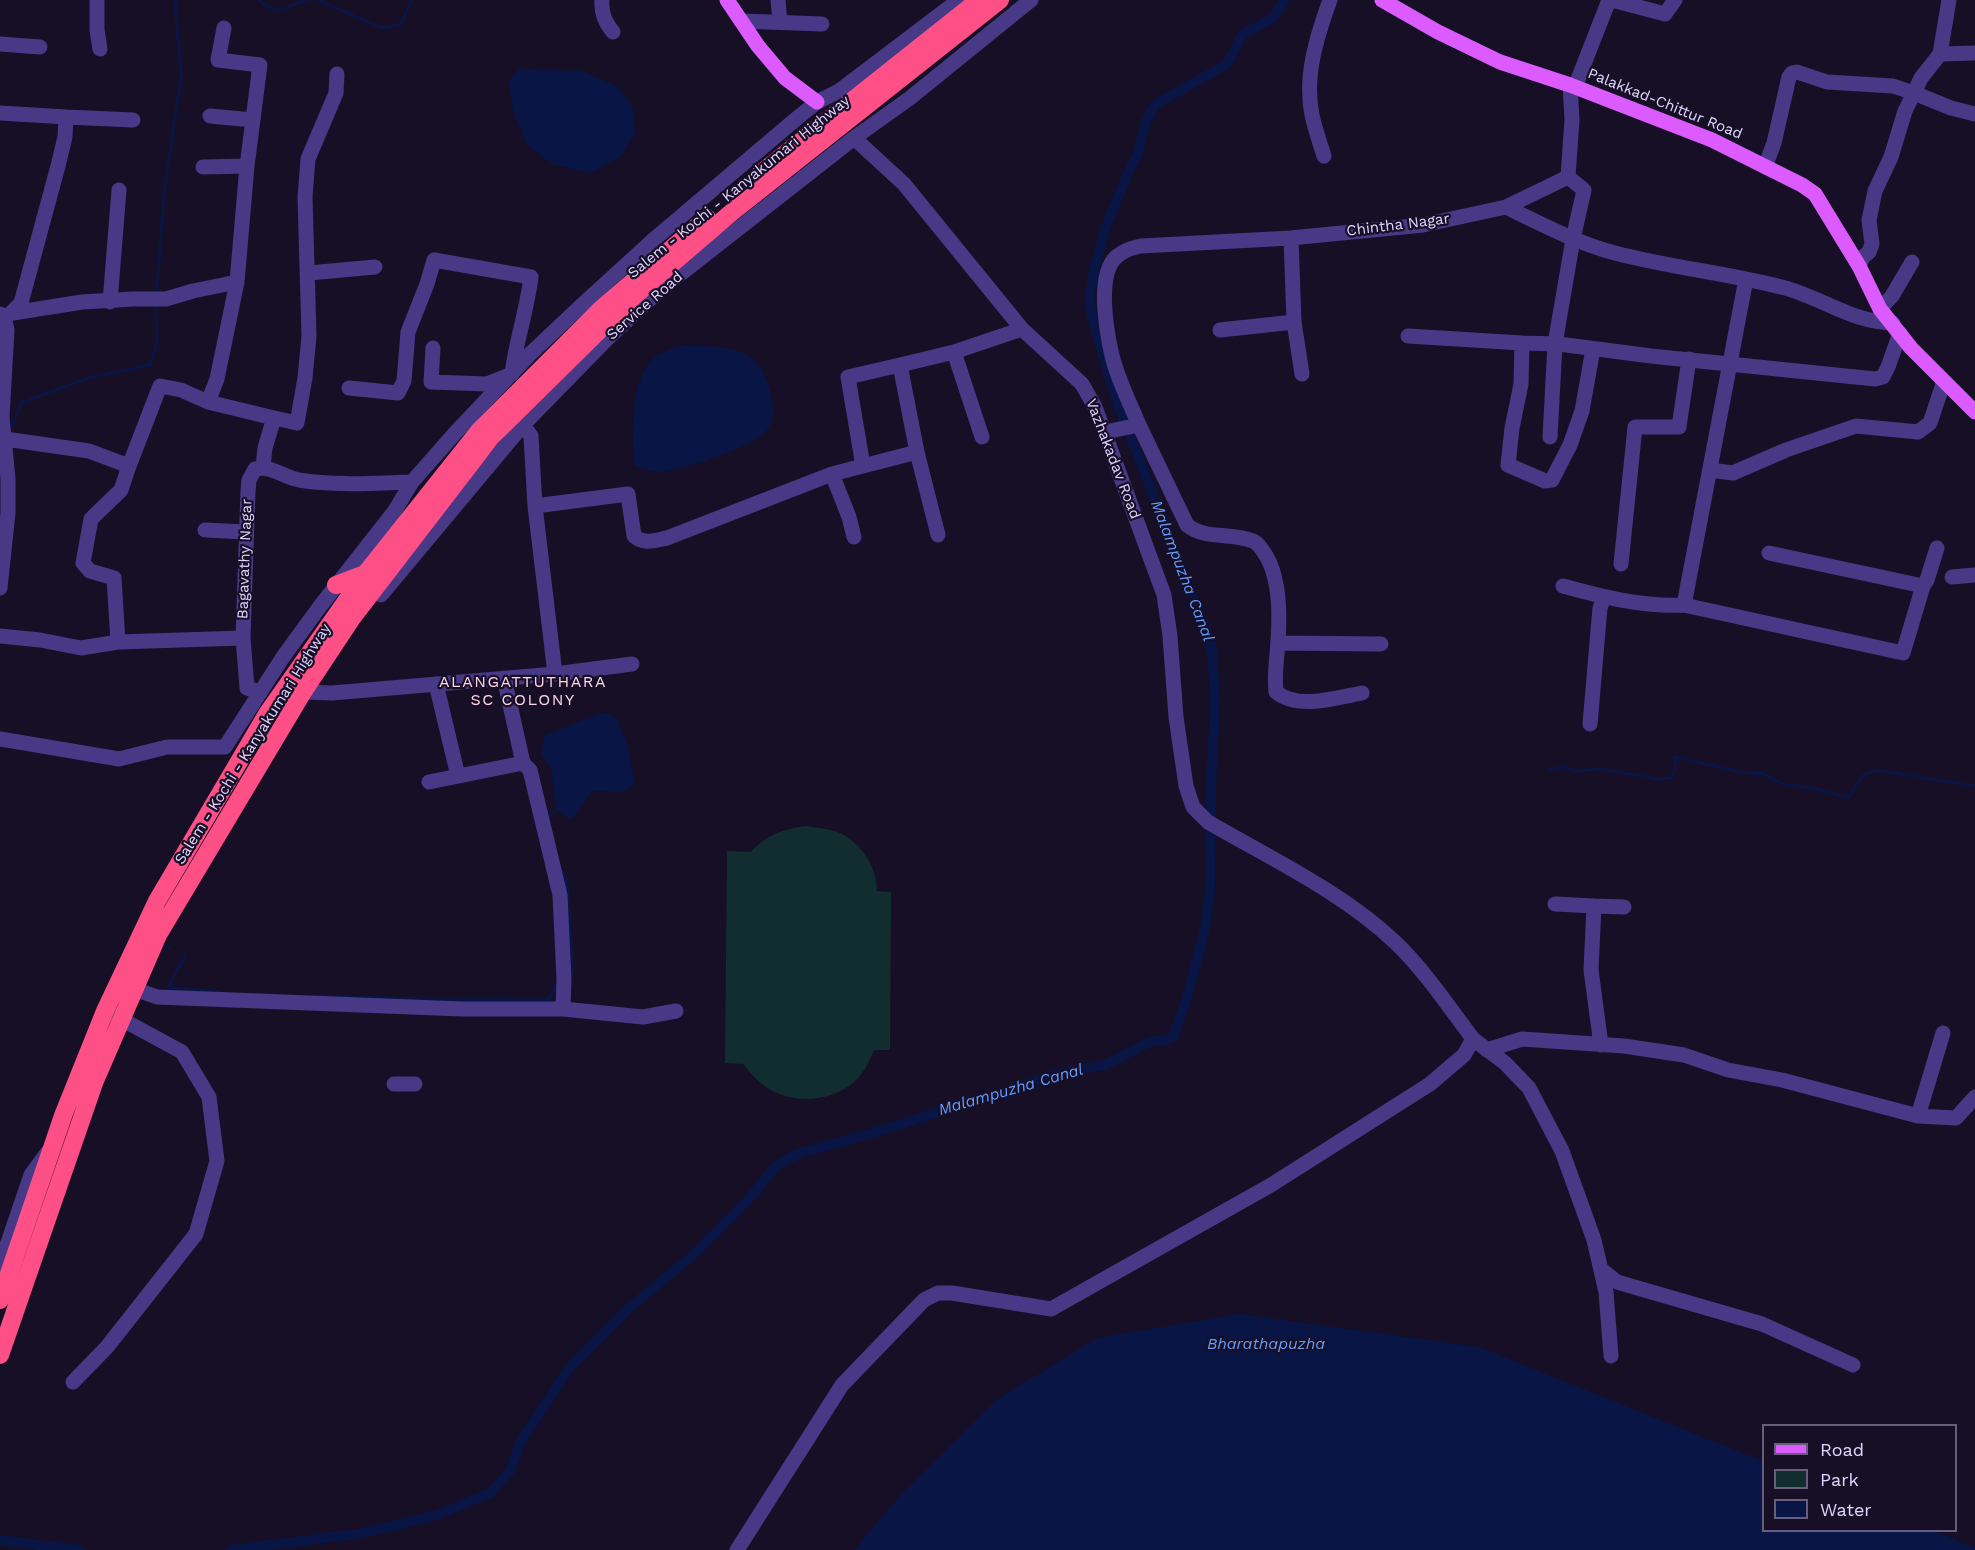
<!DOCTYPE html>
<style>
body{margin:0}
#map{position:relative;width:1975px;height:1550px;overflow:hidden;background:#170f26;font-family:"Work Sans",sans-serif}
canvas{display:block}
.legend{position:absolute;left:1762px;top:1424px;width:195px;height:108px;box-sizing:border-box;background:#170f26;border:2px solid #675e7d;margin:0;padding:8px 10px;list-style:none;font-size:18px;color:#e0d4ff}
.legend li{display:flex;align-items:center;gap:12px;height:30px}
.legend b{width:30px;border:2px solid #675e7d}
</style>
<div id="map">
<canvas width="1975" height="1550"></canvas>
<ul class="legend">
<li><b style="height:8px;background:#dc5bff"></b>Road</li>
<li><b style="height:16px;background:#112d30"></b>Park</li>
<li><b style="height:16px;background:#091545"></b>Water</li>
</ul>
</div>
<script>
const g = document.querySelector('canvas').getContext('2d');
g.lineJoin = 'round';
function fillPath(path, color) {
  g.fillStyle = color;
  g.fill(path, 'evenodd');
}
function trace(path, color, width, dash) {
  g.strokeStyle = color;
  g.lineWidth = width;
  g.lineCap = dash ? 'butt' : 'round';
  g.setLineDash(dash || []);
  g.stroke(path);
}
function drawText(font, color, halo, rows, align = 'center') {
  g.font = font + ' "Work Sans",sans-serif';
  g.lineWidth = 4.5;
  g.setLineDash([]);
  g.textBaseline = 'middle';
  g.strokeStyle = halo;
  g.fillStyle = color;
  for (const [text, x, y, turn = 0] of rows) {
    g.save();
    g.translate(x, y);
    g.rotate((+turn || 0) * Math.PI / 180);
    g.textAlign = isNaN(turn) ? turn : align;
    if (halo) g.strokeText(text, 0, 0);
    g.fillText(text, 0, 0);
    g.restore();
  }
}
const green = new Path2D(`
 M806,826C819,828 833,829 844,835C864,847 877,869 877,891L891,892L890,1050H874C869,1062 864,1073 854,1082C831,1102 792,1105 766,1087C757,1081 750,1072 743,1064L725,1063L727,851L751,852C766,835 784,829 806,826Z`);
const water = new Path2D(`
 M519,69L583,71L618,87L633,108L635,135L620,157L591,173L554,165L527,145L513,112L509,80Z
 M682,345C726,348 760,342 771,395C773,405 775,416 770,426C759,447 680,471 657,472C650,472 642,468 635,466C631,436 630,387 650,362C657,353 672,349 682,345Z
 M604,712L616,717L627,744L635,783L625,792L592,791L571,820L556,809L551,768L541,754L545,735Z
 M1240,1314L1479,1347L1763,1461L1764,1530L1935,1531L1975,1548V1550H854L902,1493L996,1400L1097,1338Z`);
const stream = new Path2D(`
 M259,0C282,21 285,3 309,0
 M318,0L382,28L401,24L412,0
 M157,293L163,203L181,74L175,5L177,0
 M9,426L13,423L21,403L88,378L150,365L157,342L156,303
 M1549,769L1565,767L1575,771L1600,769L1659,779L1671,778L1675,769V757L1741,772L1764,774L1782,784L1806,787L1849,797L1863,775L1876,770L1975,786
 M549,820L548,817L559,807
 M561,870L567,880L573,973
 M164,946L170,949
 M185,956L168,987L220,992
 M317,996L420,999L549,1000L557,983`);
const canal = new Path2D(`
 M0,1540L80,1550
 M231,1550L363,1533L437,1515L490,1493L510,1471L521,1441L570,1367L630,1307L691,1257L747,1201L776,1166L800,1153L876,1132L1063,1072L1105,1065L1150,1042L1166,1040L1173,1037L1187,998L1205,929L1210,889L1211,786L1215,702L1212,651L1208,634L1118,405L1092,318L1090,295L1094,271L1106,226L1130,169L1138,153L1146,121L1156,104L1227,64L1243,34L1273,18L1285,0`);
const minor = new Path2D(`
 M97,0V30L100,49
 M602,0C601,13 605,22 613,32
 M778,0L780,22
 M1612,0L1665,14L1675,0
 M741,21L822,24
 M0,44L40,47
 M1940,54L1975,53
 M1575,87L1609,0
 M0,113L66,117L65,137L58,166L21,303L10,314
 M210,116L253,120
 M66,117L133,120
 M854,138L904,184L1022,329L1082,384L1095,407L1164,595L1170,636L1176,717L1186,786L1193,807L1208,822C1270,858 1344,893 1396,943C1425,971 1449,1007 1473,1039
 M1324,156C1320,143 1315,129 1312,115C1304,76 1317,36 1330,0
 M203,167L247,166
 M1765,167L1774,143L1789,77L1792,73L1797,72L1827,82L1893,86L1914,93L1921,78L1940,54L1949,0
 M1506,207C1541,224 1577,243 1615,253C1671,268 1729,273 1785,288C1822,298 1854,323 1893,323
 M1859,266L1863,257L1869,252L1872,244L1869,220L1875,191L1891,157L1905,111L1914,93L1951,108L1975,114
 M309,273L375,267
 M110,302L119,190
 M1880,309L1892,296L1912,262
 M13,313L82,302L133,299H166L193,291L237,282L247,166L260,65L218,60L224,28
 M0,314L4,316L7,330L2,417L8,479V513L0,588
 M1294,322L1302,374
 M1220,330L1294,322L1291,238
 M1408,336L1522,343L1521,384L1512,428L1508,465L1545,481L1552,480L1570,445L1582,411L1593,349
 M1522,343L1559,344L1651,356L1875,379L1883,377L1888,367L1900,333
 M433,348L431,382L487,384L507,376
 M954,352L982,437
 M349,388L398,393L404,381L408,332L427,284L434,260L531,277C527,310 516,341 512,374
 M208,402L274,418
 M523,425L531,436L535,506L555,674
 M1139,425L1187,525C1205,540 1232,532 1253,541C1258,543 1260,547 1263,551C1280,574 1280,613 1278,641C1277,659 1274,674 1276,692C1298,710 1336,698 1362,693
 M1105,432L1139,425C1129,401 1116,376 1111,351C1106,328 1097,275 1116,257C1124,250 1132,248 1141,246L1291,238L1423,225L1506,207L1568,177L1572,120L1570,85
 M1550,437L1555,344L1573,239L1584,190L1568,177
 M5,439L89,451L129,466L121,490L91,519L83,563L90,571L114,578L118,642
 M917,452L938,535
 M129,466L160,386L181,390L208,402L217,379L237,282
 M863,466L848,377L900,365
 M263,467L265,448L274,418L297,423L305,378L309,336L305,197L308,159L336,93L337,74
 M1710,470L1733,473L1786,450L1856,426L1918,432L1930,423L1944,381
 M832,474L849,517L854,537
 M535,506L628,494L634,536C644,545 656,540 667,538L832,474L917,452L900,365L954,352L1022,329
 M205,530L245,532
 M1769,553L1923,586
 M1621,564L1635,427H1679L1689,359
 M1952,577L1975,575
 M1563,586C1603,597 1642,607 1684,605L1903,653L1923,586L1927,580L1937,548
 M381,595L523,425L606,340L660,290L854,138L910,98L1031,0
 M1684,605L1746,279
 M0,636L40,640L81,648L118,642L243,638
 M1278,643L1381,644
 M504,678L523,763
 M436,684L458,776
 M260,692L247,688L243,638L248,491L249,480L255,469C270,465 284,477 299,480C337,486 374,483 412,482
 M303,692L332,693L555,674L632,664
 M1590,724L1600,608L1604,597
 M0,739L119,759L167,747H225L283,657L321,605L394,512L412,482L456,432L530,354L582,305L652,241L796,119L817,102L839,91L959,0
 M429,782L523,763L530,770L560,895L564,979L563,1009
 M1555,904L1594,906
 M134,989L157,997L462,1009H563L643,1017L676,1011
 M1601,1045L1591,970L1594,906L1624,907
 M1487,1050L1522,1039L1624,1046L1684,1055L1728,1070L1782,1080L1918,1116L1956,1118L1975,1097
 M394,1084H415
 M1918,1116L1943,1033
 M0,1266L31,1175L47,1153
 M1601,1269L1617,1282L1762,1324L1853,1365
 M73,1382L107,1347L196,1234L217,1161L209,1097L182,1052L112,1014
 M737,1550L842,1385L924,1300L938,1293H952L1051,1309L1271,1185L1430,1084L1464,1055L1473,1039L1505,1063L1529,1088L1562,1151L1594,1240L1606,1292L1611,1356`);
const major = new Path2D(`
 M727,0L758,46L785,78L817,102
 M1382,0L1438,32L1500,62L1570,85L1712,140L1802,185L1815,194L1859,266L1880,309L1911,348L1975,412`);
const highway = new Path2D(`
 M760,174L979,0
 M336,585L365,574
 M0,1300L64,1113L105,1011L157,901L267,714L366,573L479,431L601,309L707,218
 M0,1355L94,1083L158,935L303,692L352,618L491,437L632,298L732,212L1000,0`);
const streetNames = [
 ["Palakkad-Chittur Road",1665,104,22],
 ["Salem - Kochi - Kanyakumari Highway",739,187,-39],
 ["Chintha Nagar",1398,225,-7],
 ["Service Road",645,306,-41],
 ["Vazhakadav Road",1113,459,69],
 ["Bagavathy Nagar",245,559,-88],
 ["Salem - Kochi - Kanyakumari Highway",253,744,-58]
];
const waterNames = [
 ["Malampuzha Canal",1182,571,69],
 ["Malampuzha Canal",1011,1090,-16],
 ["Bharathapuzha",1266,1344]
];
const neighbourhoodNames = [
 ["ALANGATTUTHARA",523,682],
 ["SC COLONY",523,700]
];
fillPath(green, '#112d30');
fillPath(water, '#091545');
trace(stream, '#091545', 3);
trace(canal, '#091545', 10);
trace(minor, '#483986', 15);
trace(major, '#dc5bff', 15);
trace(highway, '#ff4f87', 18);
drawText('15px', '#e0d4ff', '#170f26', streetNames);
drawText('italic 16px', '#629dff', '#170f26', waterNames);
g.letterSpacing = '1.5px';
drawText('16px', '#ffd6e9', '#170f26', neighbourhoodNames);
g.letterSpacing = '0px';
</script>
